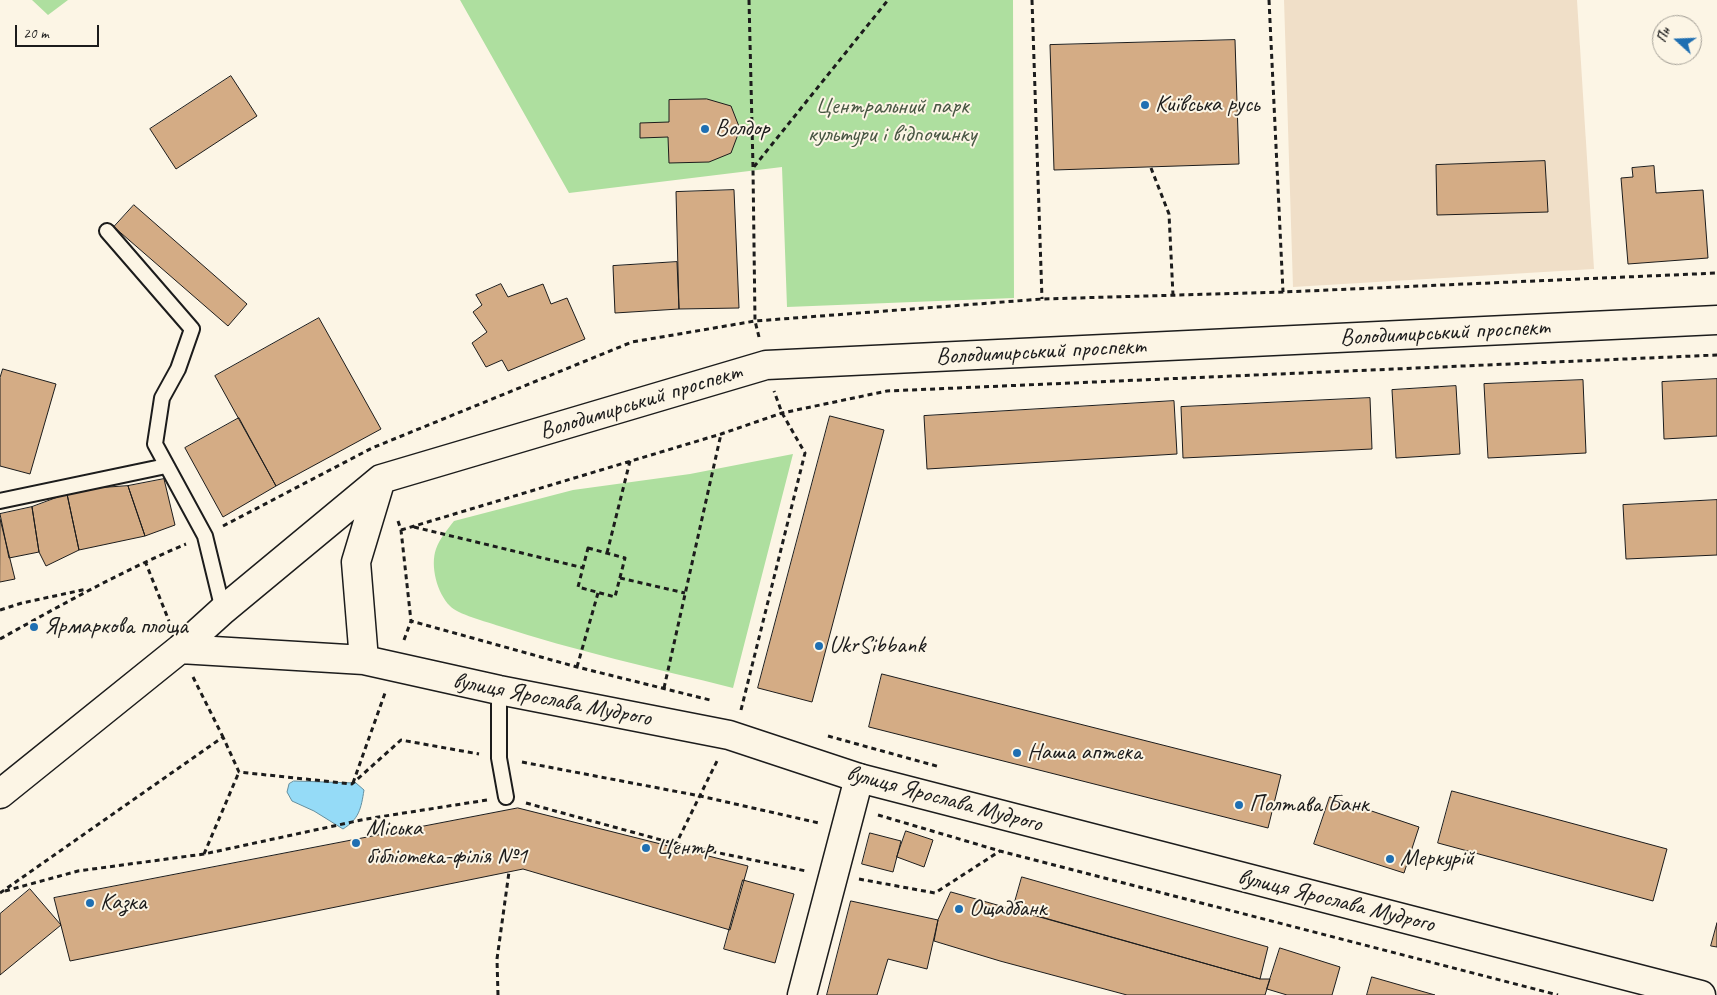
<!DOCTYPE html>
<meta charset="utf-8">
<style>
body{margin:0}
#map{position:relative;width:1717px;height:995px;overflow:hidden;background:#fcf5e5;font-family:Caveat,sans-serif}
canvas{display:block}
.north{position:absolute;left:1652px;top:15px;width:50px;height:50px;box-sizing:border-box;background:#fcf5e5;border:1px solid #a29e95;border-radius:50%;rotate:290deg;font-size:14px;font-weight:700;line-height:20px;text-align:center;color:#1c1c1c}
.north::after{content:'';display:block;margin:auto;width:18px;height:22px;background:#1f6fb2;clip-path:polygon(50% 0,100% 100%,50% 72%,0 100%)}
.scale{position:absolute;left:15px;top:25px;width:84px;height:22px;box-sizing:border-box;border:2px solid #1c1c1c;border-top:0;padding-left:6px;font-size:15px;line-height:18px;white-space:nowrap;color:#1c1c1c;-webkit-text-stroke:4px #fcf5e5;paint-order:stroke}
</style>
<div id="map">
<canvas width="1717" height="995"></canvas>
<div class="north">Пн</div>
<div class="scale">20 m</div>
</div>
<script>
const g = document.querySelector('canvas').getContext('2d');
g.lineJoin = 'round';
function fillPath(path, color) {
  g.fillStyle = color;
  g.fill(path, 'evenodd');
}
function trace(path, color, width, dash) {
  g.strokeStyle = color;
  g.lineWidth = width;
  g.lineCap = dash ? 'butt' : 'round';
  g.setLineDash(dash || []);
  g.stroke(path);
}
function drawText(font, color, halo, rows, align = 'center') {
  g.font = font + ' Caveat,sans-serif';
  g.lineWidth = 4;
  g.setLineDash([]);
  g.textBaseline = 'middle';
  g.strokeStyle = halo;
  g.fillStyle = color;
  for (const [text, x, y, turn = 0] of rows) {
    g.save();
    g.translate(x, y);
    g.rotate((+turn || 0) * Math.PI / 180);
    g.textAlign = isNaN(turn) ? turn : align;
    if (halo) g.strokeText(text, 0, 0);
    g.fillText(text, 0, 0);
    g.restore();
  }
}
const built = new Path2D(`
 M1284,0H1577L1594,269L1293,287Z`);
const green = new Path2D(`
 M32,0H68L48,15Z
 M460,0H1013L1014,298L787,307L782,167L569,193Z
 M793,454L733,688C654,668 575,651 499,626C487,622 457,614 450,606C437,593 430,566 436,549C440,538 447,530 454,521L573,490L690,474Z`);
const water = new Path2D(`
 M294,781L356,783L364,790C361,809 359,819 343,829L314,811L292,801L287,792L289,784Z`);
const building = new Path2D(`
 M1235,40L1239,164L1054,170L1050,45Z
 M231,76L257,116L176,169L150,129Z
 M707,99L731,106L740,129L731,153L709,162L669,163L668,137L640,138V123L669,122V100Z
 M1545,161L1548,212L1437,215L1436,165Z
 M1654,166L1656,193L1703,190L1708,258L1628,264L1621,178L1633,177L1632,168Z
 M734,190L739,308L679,309L676,192Z
 M134,205L247,304L228,326L114,227Z
 M677,262L679,309L615,313L613,266Z
 M501,284L508,297L543,284L551,304L567,298L585,339L508,371L502,360L486,367L472,343L487,332L473,312L482,305L476,295Z
 M319,318L381,429L276,486L215,376Z
 M3,369L56,384L30,474L0,466V378Z
 M1717,379V436L1664,439L1662,382Z
 M1583,380L1586,453L1488,458L1484,384Z
 M1456,386L1460,454L1396,458L1392,390Z
 M1370,398L1372,449L1183,458L1181,407Z
 M1174,401L1177,454L927,469L924,416Z
 M830,416L884,430L812,702L758,688Z
 M239,418L276,486L223,517L185,448Z
 M164,479L175,525L145,536L128,486Z
 M128,486L145,536L79,550L67,494L96,488Z
 M67,494L79,550L46,566L39,552L32,507Z
 M1717,500V555L1626,559L1623,505Z
 M32,507L39,552L9,558L0,514Z
 M0,519L15,579L0,582Z
 M882,674L1281,775L1268,828L869,727Z
 M1452,791L1667,849L1653,901L1438,843Z
 M1330,797L1419,827L1404,873L1314,844Z
 M518,808L748,866L730,930L523,869L70,961L54,898Z
 M906,831L933,840L924,867L897,857Z
 M870,833L901,841L893,872L862,864Z
 M1022,877L1268,947L1260,979L1013,909Z
 M743,880L794,894L775,963L724,949Z
 M30,889L61,925L0,975V914Z
 M951,892L1260,979H1270L1265,995H1127L1000,961L934,941L938,920Z
 M851,901L938,920L927,969L888,959L877,995H827Z
 M1717,923V947L1711,946Z
 M1280,948L1340,967L1332,995H1287L1267,989Z
 M1372,977L1435,995H1367Z`);
const path = new Path2D(`
 M749,0L753,167
 M1032,0L1042,299
 M1269,0L1283,292
 M1151,168L1169,214L1173,295
 M759,337L755,321L753,168L888,0
 M398,521L401,530L411,621
 M223,526L372,448L632,342L755,321L1042,299L1283,292L1717,273
 M414,527L584,568
 M401,530L721,434L782,413L887,391L1717,355
 M588,548L625,558L615,597L578,587Z
 M607,553L630,461
 M145,561L169,621
 M620,578L685,593
 M0,610L22,603L87,589
 M0,639C61,605 122,571 186,544
 M404,640L411,621L577,667L710,700
 M577,667L598,593
 M193,677L223,737
 M664,688L721,434
 M741,710L805,453L782,413L774,391
 M828,736L940,767
 M522,762L700,796L819,823
 M353,783L385,693
 M526,803L676,844L717,761
 M878,815L1000,851L1558,995
 M676,844L806,871
 M204,854L239,772
 M859,879L935,893L1000,851
 M5,891L78,871L204,854L366,819L487,800
 M0,893L223,737L239,772L352,784L401,740L479,754
 M498,995L497,959L509,872`);
const lane = new Path2D(`
 M107,231L192,329L178,369L162,398L155,444L205,536L223,610
 M0,501L166,466
 M499,690V758L506,797`);
const street = new Path2D(`
 M802,995L859,778`);
const secondary = new Path2D(`
 M180,649L364,660L499,690L729,735L859,778L1701,995
 M364,660L356,562L381,479
 M0,794L180,649L223,610L381,479L766,365L1717,320`);
const markers = [
 [1145,105,5,"#1f6fb2"],
 [705,129,5,"#1f6fb2"],
 [34,627,5,"#1f6fb2"],
 [819,646,5,"#1f6fb2"],
 [1017,753,5,"#1f6fb2"],
 [1239,805,5,"#1f6fb2"],
 [356,843,5,"#1f6fb2"],
 [646,848,5,"#1f6fb2"],
 [1390,859,5,"#1f6fb2"],
 [90,903,5,"#1f6fb2"],
 [959,909,5,"#1f6fb2"]
];
const poiNames = [
 ["Київська русь",1155,105],
 ["Волдор",715,129],
 ["Ярмаркова площа",44,627],
 ["UkrSibbank",829,646],
 ["Наша аптека",1027,753],
 ["Полтава Банк",1249,805],
 ["Міська",366,829],
 ["бібліотека-філія №1",366,857],
 ["Центр",656,848],
 ["Меркурій",1400,859],
 ["Казка",100,903],
 ["Ощадбанк",969,909]
];
const parkNames = [
 ["Центральний парк",892,107],
 ["культури і відпочинку",892,135]
];
const streetNames = [
 ["Володимирський проспект",1445,333,-3],
 ["Володимирський проспект",1041,352,-3],
 ["Володимирський проспект",641,402,-17],
 ["вулиця Ярослава Мудрого",552,700,11],
 ["вулиця Ярослава Мудрого",944,799,15],
 ["вулиця Ярослава Мудрого",1336,901,14]
];
fillPath(built, '#f0dfc8');
fillPath(green, '#aedf9f');
fillPath(water, '#95dbf7');
trace(water, '#658f9f', 1);
fillPath(building, '#d4ac85');
trace(building, '#1c1c1c', 1);
trace(lane, '#1c1c1c', 18);
trace(street, '#1c1c1c', 31);
trace(secondary, '#1c1c1c', 31);
trace(path, '#1c1c1c', 3, [5, 4]);
trace(lane, '#fcf5e5', 14);
trace(street, '#fcf5e5', 28);
trace(secondary, '#fcf5e5', 28);
for (const [x, y, r, color] of markers) {
  const dot = new Path2D();
  dot.arc(x, y, r, 0, 2 * Math.PI);
  g.fillStyle = color;
  g.fill(dot);
  trace(dot, '#fcf5e5', 2);
}
drawText('24px', '#1c1c1c', '#fcf5e5', poiNames, 'left');
drawText('24px', '#485643', '#fcf5e5', parkNames);
drawText('24px', '#1c1c1c', '#fcf5e5', streetNames);
</script>
